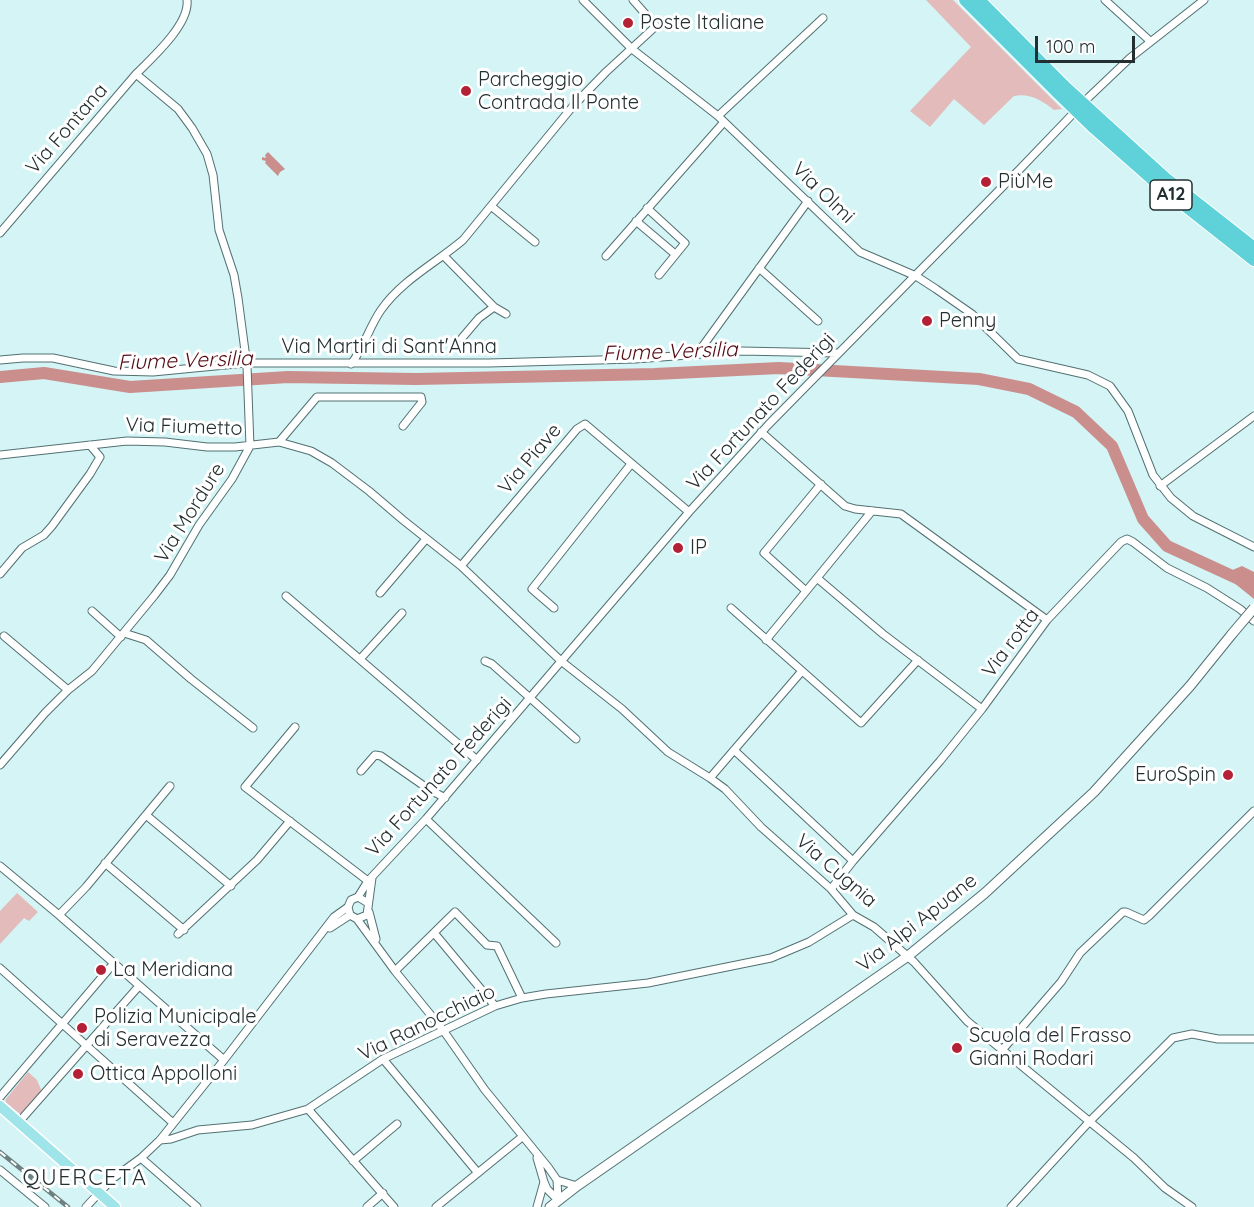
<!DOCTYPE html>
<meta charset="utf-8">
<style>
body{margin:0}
#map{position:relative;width:1254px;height:1207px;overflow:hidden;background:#d4f4f5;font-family:Quicksand,sans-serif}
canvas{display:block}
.scale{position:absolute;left:1035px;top:36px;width:100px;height:27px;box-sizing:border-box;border:3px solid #232f30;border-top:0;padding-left:8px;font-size:18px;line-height:21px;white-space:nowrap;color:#232f30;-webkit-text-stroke:4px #fff;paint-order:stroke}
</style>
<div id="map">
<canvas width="1254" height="1207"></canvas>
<div class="scale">100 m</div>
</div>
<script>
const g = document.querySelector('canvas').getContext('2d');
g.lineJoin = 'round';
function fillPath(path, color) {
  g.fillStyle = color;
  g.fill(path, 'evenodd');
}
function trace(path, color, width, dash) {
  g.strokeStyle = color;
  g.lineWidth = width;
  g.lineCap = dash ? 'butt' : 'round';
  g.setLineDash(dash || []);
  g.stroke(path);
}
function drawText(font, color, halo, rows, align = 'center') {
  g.font = font + ' Quicksand,sans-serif';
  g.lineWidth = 6;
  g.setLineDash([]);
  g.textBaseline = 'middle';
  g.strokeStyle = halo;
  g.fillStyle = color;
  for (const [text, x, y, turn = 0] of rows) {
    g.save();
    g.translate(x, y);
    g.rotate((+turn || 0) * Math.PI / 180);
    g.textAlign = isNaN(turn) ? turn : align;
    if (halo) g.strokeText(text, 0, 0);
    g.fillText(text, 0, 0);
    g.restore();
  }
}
const green = new Path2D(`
 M926,0H953L1062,109L1054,110C1042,101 1031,93 1014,96L984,125L954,99L930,127L910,111L971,47Z
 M17,893L38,912L29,921L24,918L0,944V911Z
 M28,1072L37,1080L42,1092L23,1113L20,1114L5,1102L6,1099Z`);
const water = new Path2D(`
 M268,152L285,169L280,172L278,176L265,163L266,161L262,160V157L266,158L265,155Z
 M1242,566L1254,572V599L1223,574Z`);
const river = new Path2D(`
 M0,377L44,373L130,387L288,377L416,379L655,374L779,368L979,379L1029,389L1076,412L1112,446L1143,519L1167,546L1254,586`);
const minor = new Path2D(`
 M583,0L632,49L718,116L860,252L916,276L936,289L972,314L1018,359L1088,375L1110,386L1128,411L1153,475L1171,498L1193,516L1254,547
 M1105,0L1150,41
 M718,116L823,18
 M491,206L535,242
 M647,208L685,243L659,275
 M636,221L675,254
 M0,233L136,74
 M444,256L494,307L506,314
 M606,256L724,122
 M759,268L818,321
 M462,338L479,318L494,307
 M697,354L808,201
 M0,360L23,358H53L114,371L153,372L246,363H489L635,359L741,351L838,353
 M351,364C364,348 369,327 381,310C402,280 436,263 463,240L573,106L606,72L656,26L633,0
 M761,432L845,506L855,509L901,514L1047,620
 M279,442L317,397H421L422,402L403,426
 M0,455L127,441L165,442L207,447H235L279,442L311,451L332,463L369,491L403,520L461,566L561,661L622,709L668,752L710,778L725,789L761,827L831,889L853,915L874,927L914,962L967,1021L1134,1158L1165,1188L1192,1207
 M1160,486L1254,416
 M461,566L577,429L585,424L689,512
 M0,574L22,548L44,535L52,526L90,474L100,457L90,445
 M817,578L883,634L982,709
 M806,591L764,553L821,484
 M380,593L426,539
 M286,596L477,760
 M554,608L532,589L631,464
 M731,608L861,723L918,660
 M92,611L121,637
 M124,633L146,640L191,679L253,728
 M4,636L68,690
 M766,640L872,511
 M361,658L402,613
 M485,661L492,664L576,739
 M295,727L245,787L368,881
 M734,750L853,861
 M0,765L45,713L68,690L92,671L154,596L170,575L199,525L232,479L250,446L247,366L238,298L234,275L219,230L213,175L207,154L192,128L178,109L136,74C152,58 190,24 187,0
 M361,771L375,755L381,756L427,788L445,798
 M710,778L802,671
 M146,815L231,886
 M426,819L556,943
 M105,863L184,930
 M0,866L59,915L224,1060
 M831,889L853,861L940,761L982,709L1047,620L1121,542L1127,539L1133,542L1167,568L1207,588L1240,609L1254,621
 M358,897L368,881L426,819L689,512L769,424L1020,169L1089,97L1130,58L1204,0
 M368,903L358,897L351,900L348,907L350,915L357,919L367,915L372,878
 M369,912L376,939
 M59,915L86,887L170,786
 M357,919L395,971L443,1030L485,1090L548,1167L557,1180L558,1200
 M330,928L350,915
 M178,934L257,860L290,821
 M435,934L495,1006
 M0,968L173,1123
 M395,971L455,912L487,945L497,946L522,998
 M1003,1049L1061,982L1080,953L1123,912H1126L1144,920L1149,916L1254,811
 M383,1059L478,1173
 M0,1097L114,963
 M308,1109L394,1207
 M19,1122L139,986
 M160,1140L171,1139L198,1130L252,1125L308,1109L383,1059L495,1006L522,998L546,994L648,983L771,958L809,942L853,915
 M141,1158L197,1207
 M537,1158L544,1182L537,1207
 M353,1161L397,1124
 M0,1170L45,1207
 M557,1180L577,1186
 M544,1182L547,1189L558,1200
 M86,1207L112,1179L141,1158L160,1140L224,1060L334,917L348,907
 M367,1207L383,1193
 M436,1207L522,1137
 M1011,1207L1089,1122L1173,1038L1192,1034L1218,1039H1254`);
const secondary = new Path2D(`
 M550,1207L577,1186L908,956L985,893L1094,792L1190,686L1232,634`);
const primary = new Path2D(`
 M0,1106L115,1207`);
const motorway = new Path2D(`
 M965,0L1059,94
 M979,0L1065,87
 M1100,119L1165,178L1254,248
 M1092,126L1159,185L1254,260`);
const rail = new Path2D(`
 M0,1152L68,1207`);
const secondaryBridge = new Path2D(`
 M1232,634L1254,608`);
const motorwayBridge = new Path2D(`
 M1065,87L1100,119
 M1059,94L1092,126`);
const markers = [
 [628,23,6,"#b42136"],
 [466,91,6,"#b42136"],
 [986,182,6,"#b42136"],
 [927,321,6,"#b42136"],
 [678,548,6,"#b42136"],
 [1228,775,6,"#b42136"],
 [101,970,6,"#b42136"],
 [82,1028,6,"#b42136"],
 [957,1048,6,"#b42136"],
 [78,1074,6,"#b42136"]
];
const shields = [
 [1171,195,42]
];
const shieldNames = [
 ["A12",1171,195]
];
const poiNames = [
 ["Poste Italiane",640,23],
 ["Parcheggio",478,80],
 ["Contrada Il Ponte",478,103],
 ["PiùMe",998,182],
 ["Penny",939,321],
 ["IP",690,548],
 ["EuroSpin",1216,775,"right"],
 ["La Meridiana",113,970],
 ["Polizia Municipale",94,1017],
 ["di Seravezza",94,1040],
 ["Scuola del Frasso",969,1036],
 ["Gianni Rodari",969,1059],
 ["Ottica Appolloni",90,1074]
];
const streetNames = [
 ["Via Fontana",67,129,-49],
 ["Via Olmi",823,193,44],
 ["Via Martiri di Sant'Anna",389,347],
 ["Via Fortunato Federigi",761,412,-47],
 ["Via Fiumetto",184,427,2],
 ["Via Piave",530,459,-50],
 ["Via Mordure",190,513,-58],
 ["Via rotta",1011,643,-53],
 ["Via Fortunato Federigi",439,777,-48],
 ["Via Cugnia",836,871,41],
 ["Via Alpi Apuane",917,923,-38],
 ["Via Ranocchiaio",427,1023,-26]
];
const waterNames = [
 ["Fiume Versilia",670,352,-2],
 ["Fiume Versilia",185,361,-2]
];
const quarterNames = [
 ["QUERCETA",85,1178]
];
fillPath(green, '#e3bbba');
fillPath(water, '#ca8e8d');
trace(river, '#ca8e8d', 12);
trace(minor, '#537071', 9);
trace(secondary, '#537071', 11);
trace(primary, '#fff', 13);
trace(motorway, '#fff', 14);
trace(minor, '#fff', 7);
trace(secondary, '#fff', 9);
trace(primary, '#9ee4e8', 10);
trace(motorway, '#5ed2d8', 12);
trace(rail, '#6d8182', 4.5);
trace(rail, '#fff', 2, [7]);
trace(secondaryBridge, '#537071', 11, []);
trace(motorwayBridge, '#fff', 14, []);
trace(secondaryBridge, '#fff', 9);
trace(motorwayBridge, '#5ed2d8', 12);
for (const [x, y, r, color] of markers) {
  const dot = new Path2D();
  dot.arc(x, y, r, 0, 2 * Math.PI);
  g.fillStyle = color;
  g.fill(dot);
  trace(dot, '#fff', 2);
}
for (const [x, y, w] of shields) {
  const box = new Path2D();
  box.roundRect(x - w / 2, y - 15, w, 30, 4.5);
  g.fillStyle = '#fff';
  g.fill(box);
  trace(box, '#232f30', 1.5);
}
drawText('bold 18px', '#232f30', null, shieldNames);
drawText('20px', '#232f30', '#fff', poiNames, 'left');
drawText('20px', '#232f30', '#fff', streetNames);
drawText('italic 21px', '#530a14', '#fff', waterNames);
g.letterSpacing = '1.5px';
drawText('22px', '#232f30', '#fff', quarterNames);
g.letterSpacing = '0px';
</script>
